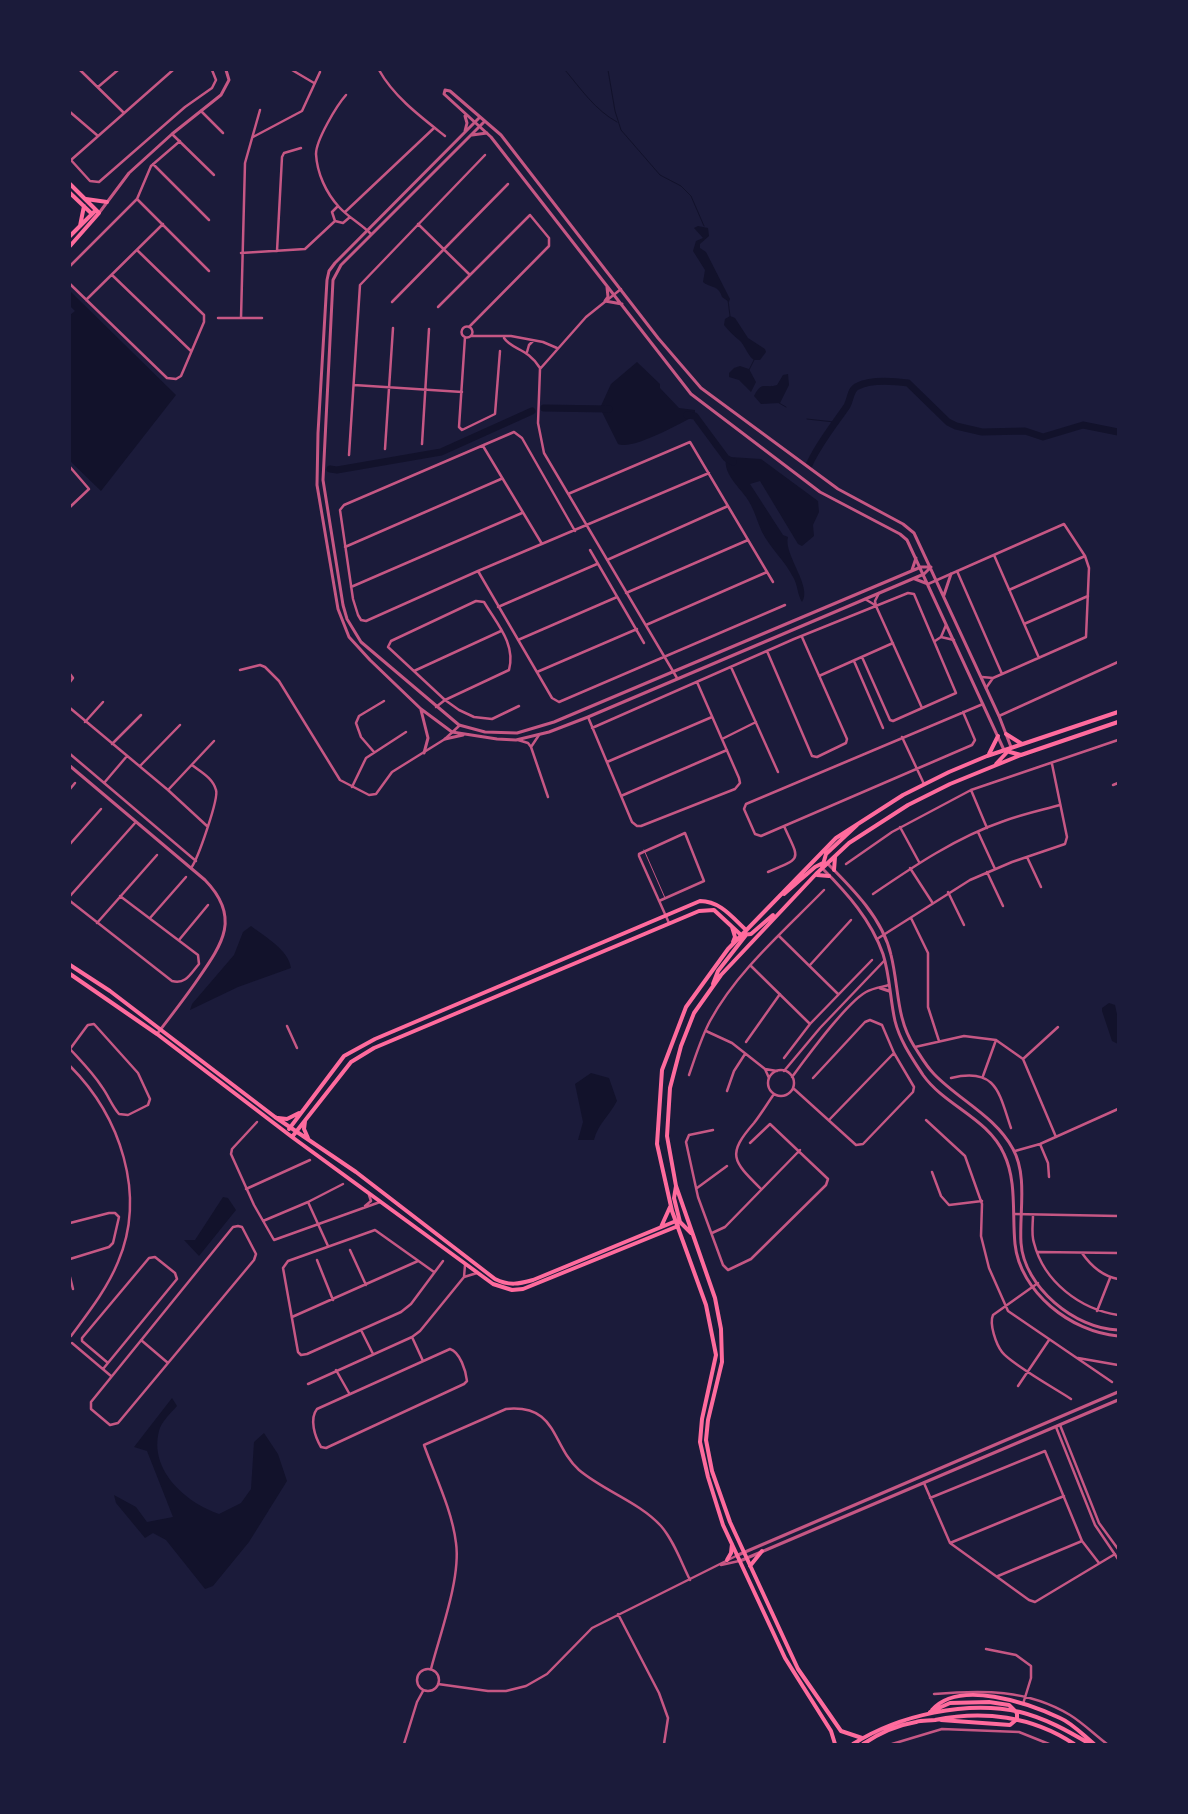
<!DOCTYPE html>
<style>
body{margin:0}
#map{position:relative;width:1188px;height:1814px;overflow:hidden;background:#1b1b3a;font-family:"Space Grotesk",sans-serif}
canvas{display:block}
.frame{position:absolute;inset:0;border:71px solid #1b1b3a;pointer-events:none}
</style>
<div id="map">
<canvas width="1188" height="1814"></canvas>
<div class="frame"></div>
</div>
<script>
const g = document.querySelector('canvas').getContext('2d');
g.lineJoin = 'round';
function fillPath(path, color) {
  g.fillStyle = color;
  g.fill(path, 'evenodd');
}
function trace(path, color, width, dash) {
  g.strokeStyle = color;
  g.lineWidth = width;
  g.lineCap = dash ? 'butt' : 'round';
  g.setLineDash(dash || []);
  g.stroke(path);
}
const water = new Path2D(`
 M698,226L708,228L709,236L700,244V248L706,252L730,299L729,302L722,297C719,285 710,288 703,282L705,270L693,251L696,241L703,238L694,228Z
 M70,291L176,395L101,491L70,461V315L75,311L70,306Z
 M730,316L735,318L748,338L765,349L766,352L760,360H754C747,355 745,345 739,340C733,335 729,331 724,325L725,319Z
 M637,362L660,384V388L679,408L695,410V416C680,423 632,451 618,444L600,408L611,384Z
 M740,366L749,369L756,382L751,392L739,380L729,377V373L734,368Z
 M788,374L789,385L780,403L761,404L754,396C762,380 765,389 777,385L783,375Z
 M730,457L761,459L818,501L819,512L813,525L814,536L802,546L798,544L760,481L750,484L783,535L788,537C783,554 813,587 802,602C797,594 798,585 793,577C785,561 771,549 762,532C757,521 754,508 746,497C738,486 723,473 726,458Z
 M251,926C264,936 289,950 291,968L238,987L190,1010L192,1004L234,955L243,932Z
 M1109,1003L1115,1005L1118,1019V1044L1112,1041L1102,1011V1008Z
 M591,1073L609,1078L617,1101C609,1116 598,1124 594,1140H578L583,1122L575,1084Z
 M223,1197L228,1198L236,1210L199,1256L184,1240H195Z
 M172,1398L177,1406C171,1413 161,1422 159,1431C149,1470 185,1502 219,1514L241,1503L251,1489L254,1442L264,1433L278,1454L287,1481L249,1542L213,1586L205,1589L166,1540L153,1533L145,1538L116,1503L114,1495L136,1507L147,1522L173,1517L147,1451L134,1447Z`);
const stream = new Path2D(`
 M565,70C581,89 595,110 617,122
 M608,70L615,111L621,130L660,175L681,186L691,196L704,226
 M728,300L730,316
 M749,370L754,360
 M779,403L786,407
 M807,419L834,422`);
const river = new Path2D(`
 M544,408L609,409
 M687,415L695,416L726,458L733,462
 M809,465C819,443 834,425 847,406C851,399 850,389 858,386C872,379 893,381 908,383L948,422L956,426L982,432L1025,431L1043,437L1083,425L1118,432
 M330,469L337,470L441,452L532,411`);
const service = new Path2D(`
 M644,850L665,898`);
const minor = new Path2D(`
 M80,70L124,113
 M292,70L314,83
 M379,70C394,97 421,117 445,136
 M98,87L118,70
 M346,95C337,105 316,140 316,154C317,173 326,193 339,207C348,217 361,224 371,234
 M201,111L223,133
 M70,112L98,136
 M172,134L214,175
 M253,137L302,111L320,72
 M70,159L90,181L99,182L185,107L212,88L216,80L212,70
 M71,160L173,70
 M153,164L209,220
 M137,199L209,271
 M338,206L332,212L335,221L343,223L350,217
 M345,212L434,128
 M418,224L470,275
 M277,251L282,157L284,153L301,148
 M241,253L305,249L335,221
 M70,266L137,199L151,166L180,141
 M112,275L191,351
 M70,284L167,378L176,379L181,376L204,322V315L137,250
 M621,289L586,317L540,369L538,423L544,453L677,678
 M86,300L163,224
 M392,302L508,184
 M438,307L530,215L549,238V246L469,327
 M218,318H262
 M241,318L245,163L260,110
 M461.5 332a5.5 5.5 0 1 1 11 0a5.5 5.5 0 1 1-11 0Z
 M472,336H511L543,342L557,348
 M465,337L459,427L462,430L495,414L500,351
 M504,338C512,350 528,348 540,368
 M527,352L529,345L533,341
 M354,385L462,392
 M422,444L429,329
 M483,446L542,544
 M385,449L393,328
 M349,455L360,285L485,155
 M70,467L89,489L70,507
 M568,494L690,442L773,582
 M575,531L522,438L514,432L344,505L340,510L353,599L358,615L361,620L366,621L478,571L709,473
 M345,547L501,479
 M590,550L644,643
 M994,555L1039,658
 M607,560L728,506
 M478,571L552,698L559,702L785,605
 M957,571L1002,674
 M928,584L1064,524L1085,556L1089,568L1086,637L993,678L982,677
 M351,587L522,513
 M1009,590L1085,556
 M626,593L748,540
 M879,593L875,601L876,606L922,708
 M865,599L875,605
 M498,607L597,564
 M1024,624L1088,596
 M646,625L767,572
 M941,637L954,640
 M518,640L617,597
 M935,641L941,637L946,625
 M767,651L812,756L817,757L846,743L847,739L802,637
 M854,661L883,728
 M731,667L778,772
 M240,670L260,665L265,667L279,681L340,780L369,795L376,794L392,772L445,739L460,725
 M414,671L501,631
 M537,672L637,629
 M70,674L73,678L70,682
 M819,676L893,643
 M986,688L993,678
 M436,707L445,700L509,670C516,644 497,624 484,602L476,601L391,641L388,647L445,700L459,710L474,717L492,719L519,706
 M70,708L168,790L207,826
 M963,712L975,740L972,745L761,836L755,834L744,809L746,804L983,704
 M999,716L1118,662
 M588,717L632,822L637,826H641L735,789L740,783L739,778L697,682
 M85,722L103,702
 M592,728L794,639L908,593L914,594L956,693L893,721L890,720L862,657
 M902,737L924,784
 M722,739L756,722
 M518,740L528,743L531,747L548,797
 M112,744L141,715
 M531,747L539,735
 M374,752L361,737L356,723L359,716L384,701
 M70,754L196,861
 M607,762L712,717
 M140,766L180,725
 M104,783L127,756
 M1113,785L1118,783
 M352,787L366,758L406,732
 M70,789L75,783
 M169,789L214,741
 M971,790L987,828
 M621,796L727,750
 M900,827L919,862
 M978,832L995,869
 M70,844L101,809
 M1027,857L1041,887
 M846,864L892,832L971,790L1118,740
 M191,868C198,859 219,798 216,790C213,778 201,772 192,765
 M910,868L932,902
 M768,872C804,857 799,860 784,826
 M987,872L1003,906
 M948,892L964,925
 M873,894C914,866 957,837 1004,821C1023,814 1042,810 1060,805
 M70,896L135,823
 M70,901L172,981C186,985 191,973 199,964L198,955L120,896
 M659,901L704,881L685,833L639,854V856L669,923
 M150,918L186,877
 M911,918L928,953V1007L939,1041
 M97,923L157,855
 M779,936L838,994
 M877,939L970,880L1012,862L1065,844L1067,837L1052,764
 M179,940L208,905
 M810,965L851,920
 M751,966L810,1024
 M287,1026L297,1048
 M706,1031L732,1043L765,1069L777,1071
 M746,1042L780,994
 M915,1047L964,1036L996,1040L1023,1059L1056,1137
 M70,1049C81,1061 93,1073 102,1087C108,1095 112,1106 119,1114L128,1115L148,1105L150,1099L138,1073L94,1024L88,1025L87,1026L70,1049
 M784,1058L810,1024L872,960
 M1023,1059L1058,1027
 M70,1066C120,1116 147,1194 118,1262C107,1289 88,1313 71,1336
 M765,1069L769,1078
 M768 1083a13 13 0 1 1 26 0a13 13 0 1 1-26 0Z
 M784,1071L820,1028L884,961
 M689,1075C695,1058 701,1038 710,1021C737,971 784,931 824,890
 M983,1076L996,1040
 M792,1077C807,1057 846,1003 866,992C873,988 882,987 889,985
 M951,1078C997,1067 999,1093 1011,1128
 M793,1088L856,1145L863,1144L913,1092L914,1087L894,1053L882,1025L870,1020L865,1022L813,1078
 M727,1091L734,1071L745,1054
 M829,1120L894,1053
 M926,1120L965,1156L982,1204L981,1236L989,1268L1008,1311L1112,1382
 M257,1122L232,1149L231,1154L254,1205L274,1240L380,1202
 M713,1130L689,1135L686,1142L698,1197L723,1265L728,1270L751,1259L826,1185L828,1179L770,1124L750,1143
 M1040,1144L1048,1163L1049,1177
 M1015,1151L1040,1144L1118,1109
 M932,1172L941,1196L949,1205L982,1201
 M697,1188L727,1166
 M246,1189L310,1160
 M761,1189C733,1161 726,1155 754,1123C761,1114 767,1104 774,1094
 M308,1202L328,1246
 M365,1206L371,1201L369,1195
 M1014,1214L1118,1216
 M1033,1215C1033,1224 1031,1234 1034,1243C1044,1282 1080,1309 1118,1315
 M263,1221L308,1202L343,1184
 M70,1223L109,1213H115L119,1217L113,1243L109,1247L70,1259
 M238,1226L242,1227L256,1254L254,1260L118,1423L110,1425L91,1409V1402L233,1227Z
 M712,1233L725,1227L800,1150
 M350,1250L366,1285
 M1038,1252L1118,1253
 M1082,1253C1091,1266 1102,1276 1118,1279
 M317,1260L333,1300
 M434,1272L375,1230L288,1261L283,1268L298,1352L301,1355L307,1354L401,1312L411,1304L443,1261
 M70,1277L73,1289
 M464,1277L477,1273
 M1038,1283L993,1315C989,1324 996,1344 1002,1352C1011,1364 1056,1389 1071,1399
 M1097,1311L1110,1278
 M292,1317L418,1261
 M361,1330L373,1354
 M412,1337L423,1361
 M141,1340L168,1363
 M72,1343L111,1376
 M450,1349C460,1352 466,1371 467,1381L464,1384L326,1448L321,1447C315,1437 309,1419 317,1409Z
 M1078,1358L1118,1365
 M103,1369L177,1279L175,1273L155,1257L149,1258L82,1338V1341L108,1363
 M336,1370L349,1393
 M308,1384L412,1337L420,1331L464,1277L465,1265
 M1018,1386L1049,1340
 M1060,1425L1099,1523L1118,1549
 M1056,1427L1095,1525L1118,1559
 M924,1483L950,1543L1029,1600L1035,1602L1115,1554
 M930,1498L1045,1451L1082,1541L1099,1563
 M950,1543L1064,1496
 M721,1565L739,1561
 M998,1576L1082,1541
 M618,1614L659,1693L668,1718L664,1744
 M986,1649L1016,1655L1031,1666V1678L1023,1704
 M417 1680a11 11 0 1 1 22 0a11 11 0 1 1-22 0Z
 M431,1669C440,1634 461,1578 456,1543C452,1510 435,1476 424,1445L506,1409C558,1404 551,1445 579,1470C604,1491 639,1502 661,1526C674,1541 681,1562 690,1580
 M438,1684L488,1691H506L526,1686L547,1674L592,1628L738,1555
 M934,1694C982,1690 1027,1689 1070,1715C1083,1723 1095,1735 1107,1744
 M404,1744L417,1702L423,1691
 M892,1744L942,1729L1019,1732L1049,1744`);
const tertiary = new Path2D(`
 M480,117L335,263L329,271L327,280L318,433L317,485L338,609L349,637L370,660L421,709L452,732L497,739L516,740L549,732L588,717L924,574L931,567
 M485,121L341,265L333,280L323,480L343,605L347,619L361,642L459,725L485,732L517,733L554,722L921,567H931
 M465,131L467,123L465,116
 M472,135L487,133
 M99,213L129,173L172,134L221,95L229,80L226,70
 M607,287L608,297L605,301L622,304
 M912,570L916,558
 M915,579L928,584
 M944,595L951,574
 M421,710L428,738L424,753
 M445,739L463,735
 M1004,750L907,540L900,534L820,492L691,394L491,137L444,94L445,90L450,91L501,135L658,338L701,388L838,489L903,524L914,533L999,716L1011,747
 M70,766L205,880C241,917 223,943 198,979C185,998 171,1016 157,1034
 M827,863C853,889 883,919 891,955C899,987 896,1018 914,1046C920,1055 926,1066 934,1074C959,1100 995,1116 1013,1149C1028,1176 1019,1214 1021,1243C1024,1287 1075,1329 1118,1330
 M822,868C847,893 871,920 883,954C890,976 890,999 895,1021C900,1041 912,1058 923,1075C945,1106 988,1118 1004,1154C1017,1181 1012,1215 1015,1244C1020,1292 1071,1332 1118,1336
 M880,988L889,991
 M738,1555L1118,1392
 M740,1561L1118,1400`);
const secondary = new Path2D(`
 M70,184L99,213L70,246
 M70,193L92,214
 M86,199L107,202
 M80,226L84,206
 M70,236L96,210
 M1006,734L1022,744
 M1006,751L1021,755
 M989,754L998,736
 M996,764L1010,749
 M822,868L826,854L857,825
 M834,870L835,857
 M817,875L829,876
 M784,894L815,867L823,863
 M732,927L735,937L733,942
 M70,965L110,991L275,1117L356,1172L495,1279C509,1286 519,1284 533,1280L676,1221L680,1222L691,1233
 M70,974L157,1034L292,1137L493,1284L512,1290L523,1289L678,1226
 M713,984L718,971L746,935
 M278,1118L287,1119L299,1113
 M305,1121L304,1129L308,1138
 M289,1129L344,1056L375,1039L700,901C720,901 732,917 746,930
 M292,1137L351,1062L374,1048L699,911L714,910L741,935L751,934L773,915
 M676,1186L674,1198L680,1222
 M661,1227L670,1207
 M727,1560L731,1553L732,1544
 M750,1566L762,1551
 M862,1738L841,1731L798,1669L730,1522L712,1471L706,1440L708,1420L722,1362L721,1329L715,1298L676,1186L667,1136L670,1088L681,1046L694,1013L721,975L816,874L849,843L908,805L950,784L1021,755L1118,722
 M835,1744L831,1731L785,1658L723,1525L708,1477L700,1442L702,1419L716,1355L706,1305L672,1211L657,1144L662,1070L686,1007L728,949L836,838L903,795L949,772L987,756L1118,712`);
const trunk = new Path2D(`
 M932,1710C959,1679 1028,1703 1060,1718C1072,1723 1083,1735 1094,1744
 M930,1712L950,1703L989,1702L1009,1705L1017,1713V1719L1010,1725L941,1720
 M853,1744C899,1715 967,1700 1020,1712C1045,1718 1068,1731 1090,1744
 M863,1744C878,1734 898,1725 916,1722C922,1720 929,1721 935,1720C983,1710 1032,1716 1074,1744`);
fillPath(water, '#12122b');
trace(stream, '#12122b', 1);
trace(river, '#12122b', 7);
trace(service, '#c65784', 1);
trace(minor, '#c65784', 2.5);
trace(tertiary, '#c65784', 3);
trace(secondary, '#ff6b9d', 4);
trace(trunk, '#ff6b9d', 4);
</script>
